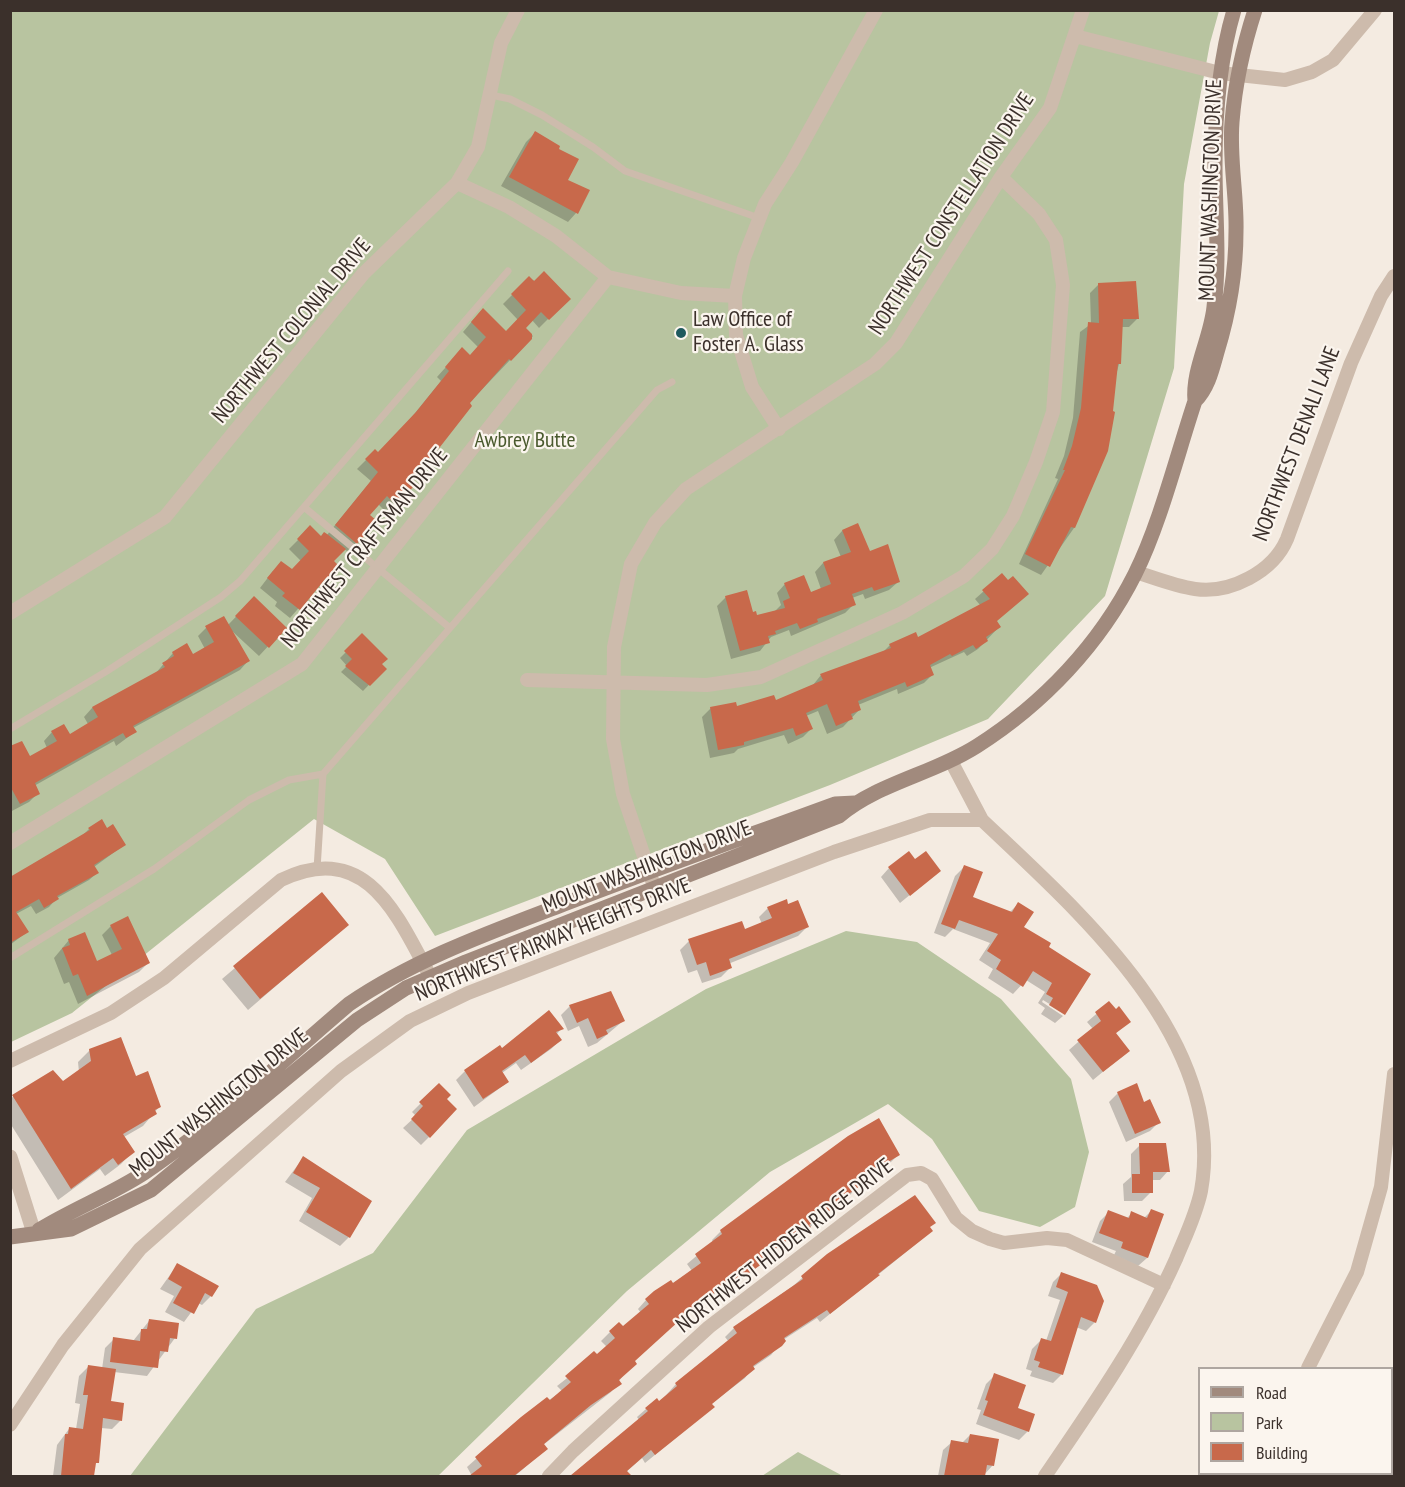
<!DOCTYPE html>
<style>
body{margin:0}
#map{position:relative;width:1405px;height:1487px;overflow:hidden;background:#f4ebe1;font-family:"PT Sans Narrow",sans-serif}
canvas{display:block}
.frame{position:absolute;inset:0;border:12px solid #3b302b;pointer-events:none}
.legend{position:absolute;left:1198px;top:1367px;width:195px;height:108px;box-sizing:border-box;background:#fbf5ee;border:2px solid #aea6a0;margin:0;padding:8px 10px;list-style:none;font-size:18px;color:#3b302b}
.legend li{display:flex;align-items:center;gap:12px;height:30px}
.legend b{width:30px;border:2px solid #aea6a0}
</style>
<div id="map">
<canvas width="1405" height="1487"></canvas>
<div class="frame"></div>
<ul class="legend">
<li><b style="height:8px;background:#a18a7d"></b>Road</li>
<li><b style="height:16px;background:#b8c4a0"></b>Park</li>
<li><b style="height:16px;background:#c8694b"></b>Building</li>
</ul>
</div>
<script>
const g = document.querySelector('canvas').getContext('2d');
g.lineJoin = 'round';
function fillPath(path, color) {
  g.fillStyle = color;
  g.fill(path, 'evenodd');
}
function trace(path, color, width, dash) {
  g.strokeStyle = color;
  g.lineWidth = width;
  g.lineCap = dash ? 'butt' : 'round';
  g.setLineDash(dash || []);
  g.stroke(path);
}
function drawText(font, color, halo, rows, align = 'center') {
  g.font = font + ' "PT Sans Narrow",sans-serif';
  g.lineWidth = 4.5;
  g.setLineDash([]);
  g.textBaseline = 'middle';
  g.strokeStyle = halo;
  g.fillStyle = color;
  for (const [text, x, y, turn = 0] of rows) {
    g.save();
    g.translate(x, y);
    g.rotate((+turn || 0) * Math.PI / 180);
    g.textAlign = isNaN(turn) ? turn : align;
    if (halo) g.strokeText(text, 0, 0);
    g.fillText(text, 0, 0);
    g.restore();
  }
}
const green = new Path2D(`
 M11,11H1219L1210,43L1184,184L1174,368L1105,596L988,719L830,785L435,936L385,859L314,819L72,1013L11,1042Z
 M846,931L917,942L1001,999L1071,1079L1089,1152L1075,1207L1040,1227L979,1211L932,1139L888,1104L770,1172L627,1291L438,1476H130L256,1309L373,1253L467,1130L706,989Z
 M798,1452L843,1476H762Z`);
const shadow = new Path2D(`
 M535,133L566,180L588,191L576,213L568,222L501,186L526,142Z
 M529,278L568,299L539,328L532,320L524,328L533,336L468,404L406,481L412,486L386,512L378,504L368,515L356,543L347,551L344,549L332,561L338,567L317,587L290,618L275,606L277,602L260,588L273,571H292L301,561L289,549L310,528L321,538L327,535L371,481L357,469L375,451L378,454L407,423L441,381L437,377L454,358L470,356L478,347L463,332L474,319L506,333L518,320L503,304Z
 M1099,284L1137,319L1129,327H1121L1119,364L1074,528L1041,575L1019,564L1058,479L1055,478L1064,456L1073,418L1080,332L1091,324L1090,293Z
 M857,525L869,553L898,582L889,590L865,599L863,594L852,598L854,604L845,613L791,636L789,630L771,637L760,651L731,659L717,606L726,597L756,617L775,611L781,605L777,593L785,584L810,593L821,589L815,572L823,563L841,557L834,540L842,531Z
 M1002,575L995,622L999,627L978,649L967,656L964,652L929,668L932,675L924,683L898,694L897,689L858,705L860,709L843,727L827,734L818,711L806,716L811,729L803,737L788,744L784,735L738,749L734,753L710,758L702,717L711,708H736L775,702L813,685L821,675L883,652L890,645L917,639L980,605L975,599Z
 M254,598L285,628L259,656L232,631L248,661L240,670L133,728L135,732L116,746L114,741L34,786L38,793L29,802L10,812V748L29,758L47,748L44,741L52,732L69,736L88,724L84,717L92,708L155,674L173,653L193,656L205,649L198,636L206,628L228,625Z
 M362,636L384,669L363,691L341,672L347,666L340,658Z
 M89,829L107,830L124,845L94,867L97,873L89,880L57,898L49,907L36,914L31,906L16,914L27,932L10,945V879L81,837Z
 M915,861L939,871L900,903L881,877L889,868Z
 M964,867L971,898L1010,912L1018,904L1022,927L1047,947L1064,1013L1043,1000L1042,1002L1063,1016L1055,1023L1041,1014L1045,1008L1038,1003L1045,992L1026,980L1013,994L988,978L993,969L979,960L990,943L953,929L945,937L934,933L955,876Z
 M322,894L347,925L248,1010L222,979Z
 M788,906L807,927L798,936L728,964L730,968L721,977L702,983L697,970L688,973L680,950L689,941L744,931L762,924L759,917L768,908Z
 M111,926L148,963L139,972L78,1004L69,982L64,984L54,958L69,940L96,963L112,955L102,935Z
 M1109,1003L1129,1022L1115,1034L1128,1051L1093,1080L1069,1050L1093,1029L1087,1022Z
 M570,1006L623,1021L597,1043L588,1047L579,1026L568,1031L561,1015Z
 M562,1028L556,1035L560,1040L551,1049L521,1070L516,1063L502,1073L508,1082L474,1107L456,1080L465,1071L501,1050Z
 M90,1050L136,1078L159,1107L143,1126L124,1137L133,1151L121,1164L105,1176L100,1169L58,1200L10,1123V1098L63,1083L79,1072L78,1062Z
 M439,1085L429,1137L421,1145L403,1128L416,1116L412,1112Z
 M1118,1093L1144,1104L1159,1122L1150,1131L1126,1142L1109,1102Z
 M1140,1145L1168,1171L1160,1180H1151V1192L1142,1201H1124L1123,1184L1131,1177V1154Z
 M898,1155L890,1163L865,1178L850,1195L831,1208L800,1236L790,1243L788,1240L758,1262L760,1264L751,1273L724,1292L722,1289L709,1298L678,1320L633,1362L611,1392L543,1445L546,1449L515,1476H472L467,1467L476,1459L522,1419L562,1391L557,1386L607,1347L601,1341L610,1332L623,1328L641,1313L638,1309L646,1300L692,1271L687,1264L713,1242L712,1240L721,1231Z
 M303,1158L349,1237L340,1246L299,1221L312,1198L285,1182Z
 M1151,1211L1162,1215L1147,1258L1138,1266L1113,1257L1116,1251L1092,1242L1100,1221L1109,1212L1126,1219L1132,1213L1144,1218Z
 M929,1228L922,1239L820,1322L817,1318L783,1340L771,1355L752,1368L745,1378L711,1404L704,1415L645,1463L642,1458L626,1472L627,1476H570L639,1420L637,1417L646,1409L659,1403L676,1384L729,1342L725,1337L734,1328L793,1286L828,1255Z
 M177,1265L211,1296L202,1305L198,1303L184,1322L165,1312L174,1296L160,1289Z
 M1062,1273L1095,1322L1086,1331L1076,1327L1062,1374L1053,1383L1030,1376L1032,1371L1026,1369L1032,1349L1041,1340L1046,1341L1060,1300L1048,1296L1053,1282Z
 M149,1321L175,1338L147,1376L114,1372L109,1402L121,1420L112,1429L101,1428L93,1476H53L57,1445L69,1429H76L80,1404L75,1403L79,1376L88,1367L102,1369L105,1348L114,1339L133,1341Z
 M995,1375L1028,1431L1019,1440L976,1424L981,1410L977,1409L986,1384Z
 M970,1435L993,1465L983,1476H938L943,1450L952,1442L962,1443Z`);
const building = new Path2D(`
 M535,131L560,146L559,149L579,159L568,180L590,190L578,214L509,177Z
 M544,271L571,299L549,320L541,312L526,328L532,334V339L511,361L509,359L470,403L472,406L440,447L408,481L414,486L396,505L387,496L370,515L377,521L357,544L335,525L378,472L365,459L375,449L378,452L416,412L449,371L445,367L462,347L470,355L486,337L471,322L483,308L506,331L526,310L511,294L529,276L534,281Z
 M1136,281L1139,319H1123L1121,364H1118L1113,411L1115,412L1108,451L1075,528L1071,527L1050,567L1025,554L1065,470H1063L1072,446L1081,408L1088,322L1099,323L1098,283Z
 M858,523L870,551L888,544L900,582L874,591L872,587L852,594L856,605L817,619L818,622L800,629L797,623L775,631L776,634L768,636L770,643L740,651L725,596L747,590L753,612L756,611L757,615L785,608L783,601L790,598L784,583L804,575L811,592L831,584L823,562L851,552L842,530Z
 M310,525L321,536L324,532L327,534L346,549L334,561L340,567L328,580L326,578L300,610L282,596L285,593L267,578L281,561L292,569L309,551L297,539Z
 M1002,573L1008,580L1013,576L1029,594L997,621L1001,627L986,637L988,641L976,649L973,645L952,656L950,654L930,665L934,675L907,687L905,682L858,701L861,710L851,714L853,719L836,726L827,704L806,713L813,729L796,736L793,728L744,742V745L718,750L710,707L736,702L737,706L774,695L776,700L823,680L820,674L891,648L889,644L916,632L918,637L990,599L982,590Z
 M254,596L287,628L269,648L235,616Z
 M224,616L250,661L133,726L137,732L126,738L123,733L35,783L40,794L20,804L10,786V746L22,741L30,756L57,741L51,731L64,724L70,734L98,717L92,707L165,667L162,663L174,656L172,652L187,643L193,654L214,642L205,626Z
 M362,633L388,659L382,664L387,669L370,686L345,666L352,659L344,651Z
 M102,819L107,828L113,824L126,845L94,865L99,873L57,896L59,899L44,908L39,899L16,912L29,932L10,943V877L90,830L88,828Z
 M909,851L915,859L926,851L941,871L910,896L888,867Z
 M964,865L983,872L973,897L1012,912L1018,902L1034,912L1024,927L1051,943L1049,947L1091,974L1065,1015L1049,1005L1053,998L1046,994L1052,983L1033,971L1023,987L996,969L1001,960L987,951L998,934L959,920L955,929L941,924Z
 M322,892L349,925L260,999L233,966Z
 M787,899L788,904L798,900L809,927L729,959L732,968L710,976L706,962L697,965L688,939L742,921L745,929L772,918L767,907Z
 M128,916L150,963L87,996L78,974L73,976L62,948L70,945L68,939L85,932L97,961L122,949L110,925Z
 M611,991L625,1021L606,1030L608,1034L597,1039L588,1018L577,1023L569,1005Z
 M1109,1001L1116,1009L1119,1006L1131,1022L1116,1033L1130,1051L1103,1072L1077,1040L1101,1021L1095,1012Z
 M549,1010L564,1029L556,1032L562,1040L531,1063L525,1055L502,1071L509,1082L483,1099L464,1070L500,1045L502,1048Z
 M121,1037L136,1076L148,1071L161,1107L155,1110L157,1114L123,1134L135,1152L118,1165L113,1158L71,1189L12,1095L53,1070L63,1081L91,1061L89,1049Z
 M439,1083L451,1095L447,1099L457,1109L430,1138L411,1119L423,1106L419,1102Z
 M1137,1083L1144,1102L1150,1099L1161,1123L1135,1134L1117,1092Z
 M879,1118L900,1155L866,1175L868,1177L859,1183L860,1186L830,1207L832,1209L809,1225L811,1227L800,1235L798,1232L759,1261L762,1264L733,1284L731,1282L720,1289L678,1319L679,1321L635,1361L637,1364L619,1380L622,1384L591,1405L544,1444L548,1449L514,1476H469L482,1466L475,1457L521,1417L547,1397L550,1400L571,1382L565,1376L594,1351L597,1354L615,1338L609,1331L619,1322L623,1326L649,1304L645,1299L654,1291L671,1280L673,1283L701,1263L695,1254L722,1234L720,1230L848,1136Z
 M1139,1143H1166L1170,1172H1153V1193H1132V1174H1140Z
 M303,1156L372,1201L350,1238L306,1212L320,1188L293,1173Z
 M915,1195L936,1223L930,1227L933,1231L878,1274L880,1275L830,1314L827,1310L784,1338L786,1341L782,1346L753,1366L755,1369L712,1404L715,1407L655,1455L651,1450L627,1471L632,1476H570L648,1411L645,1408L657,1398L659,1401L677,1386L675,1383L737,1333L733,1327L803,1279L801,1276L827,1254Z
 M1151,1209L1164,1214L1148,1258L1121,1248L1123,1242L1099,1233L1108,1210L1129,1218L1131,1211L1147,1218Z
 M177,1263L219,1286L212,1297L205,1293L194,1314L173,1303L182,1287L168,1279Z
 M1061,1272L1097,1285L1104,1301L1096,1323L1081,1317L1063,1375L1038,1367L1040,1362L1034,1360L1041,1338L1051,1341L1068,1292L1056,1287Z
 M149,1319L179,1323L177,1339L170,1338L168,1352L160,1351L158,1368L110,1362L113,1337L140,1341L141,1329H147Z
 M88,1365L116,1369L111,1401L124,1403L122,1421L103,1418L99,1463H96L94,1476H61L65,1434H68L69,1427L83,1429L88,1395H83Z
 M994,1373L1026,1385L1018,1408L1035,1414L1029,1432L983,1415L988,1401L985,1400Z
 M970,1434L999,1439L994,1466L987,1465L985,1476H944L951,1440L968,1443Z`);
const service = new Path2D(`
 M491,95L510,99L542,115L593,147L625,171L759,218
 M304,507L450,628
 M10,729L107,671L221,597L240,581L508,271
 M317,869L323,774
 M10,958L154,869L249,800L289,780L323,774L657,390L672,382`);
const minor = new Path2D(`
 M1075,36L1220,73L1285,80L1312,72L1333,60L1375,10
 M457,183L509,207L556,236L608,277L681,293L735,296
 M779,429L752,387L736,335L735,296L744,258L765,204L792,162L876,10
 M1136,572C1155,578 1175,586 1195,589C1230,594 1273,572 1287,539L1351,363L1381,296L1394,276
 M10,613L165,517L363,274L457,183L478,147L501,43L518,10
 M527,680L707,685L761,677L902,613L964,576L992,549L1013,516L1036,462L1053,412L1063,285L1056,240L1039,214L1001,177
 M982,820C1080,913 1228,1040 1201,1191C1196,1215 1185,1237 1176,1259C1141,1337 1093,1406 1045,1476
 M10,843L302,664L608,277
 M655,889L623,794L613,739L614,647L631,564L655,523L686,489L875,364L896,343L1001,177L1050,108L1083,10
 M10,1061L111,1013L164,978L281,880C366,839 397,915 430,976
 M1308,1368L1357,1272L1381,1187L1394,1074
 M10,1425L63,1345L140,1249L341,1071L410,1021L468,993L834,852L930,820H982L951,761
 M549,1476L573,1451L709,1327L907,1175L921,1173L932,1179L956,1218L972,1231L990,1239L1004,1243L1047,1238L1067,1240L1164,1285
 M1243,1476L1244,1474`);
const tertiary = new Path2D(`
 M10,1157L34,1233`);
const secondary = new Path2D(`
 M1195,401C1208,388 1212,370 1217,352C1229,313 1236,273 1236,231C1237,195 1229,159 1232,122C1235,84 1243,47 1255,10
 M39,1230C73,1209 110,1195 144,1173C214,1126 284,1059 349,1004C415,959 491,932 564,904C654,869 745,837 835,804L855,803
 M10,1237L71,1229L151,1190L357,1020L406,988L466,962L839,816C878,783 933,774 977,746C1043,704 1100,644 1135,574C1160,524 1177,455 1195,401C1192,370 1211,338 1214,307C1220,260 1215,213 1215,165C1215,113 1219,61 1234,10`);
const markers = [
 [681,333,6,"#1f5a5e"]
];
const streetNames = [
 ["MOUNT WASHINGTON DRIVE",1211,190,-88],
 ["NORTHWEST CONSTELLATION DRIVE",952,214,-57],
 ["NORTHWEST COLONIAL DRIVE",292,331,-50],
 ["NORTHWEST DENALI LANE",1297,444,-69],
 ["NORTHWEST CRAFTSMAN DRIVE",365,548,-51],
 ["MOUNT WASHINGTON DRIVE",647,867,-21],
 ["NORTHWEST FAIRWAY HEIGHTS DRIVE",553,940,-22],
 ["MOUNT WASHINGTON DRIVE",219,1103,-39],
 ["NORTHWEST HIDDEN RIDGE DRIVE",785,1246,-38]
];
const poiNames = [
 ["Law Office of",693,320],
 ["Foster A. Glass",693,345]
];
const parkNames = [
 ["Awbrey Butte",525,441]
];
fillPath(green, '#b8c4a0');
fillPath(shadow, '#0003');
fillPath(building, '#c8694b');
trace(service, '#cdbbac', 7);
trace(minor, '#cdbbac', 14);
trace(tertiary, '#cdbbac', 15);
trace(secondary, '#a18a7d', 15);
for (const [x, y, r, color] of markers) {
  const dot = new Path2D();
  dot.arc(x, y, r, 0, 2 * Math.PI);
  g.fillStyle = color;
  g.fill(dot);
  trace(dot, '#fbf5ee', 2);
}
drawText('22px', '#3b302b', '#fbf5ee', streetNames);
drawText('22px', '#3b302b', '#fbf5ee', poiNames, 'left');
drawText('22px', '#4a5a2e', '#fbf5ee', parkNames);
</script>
